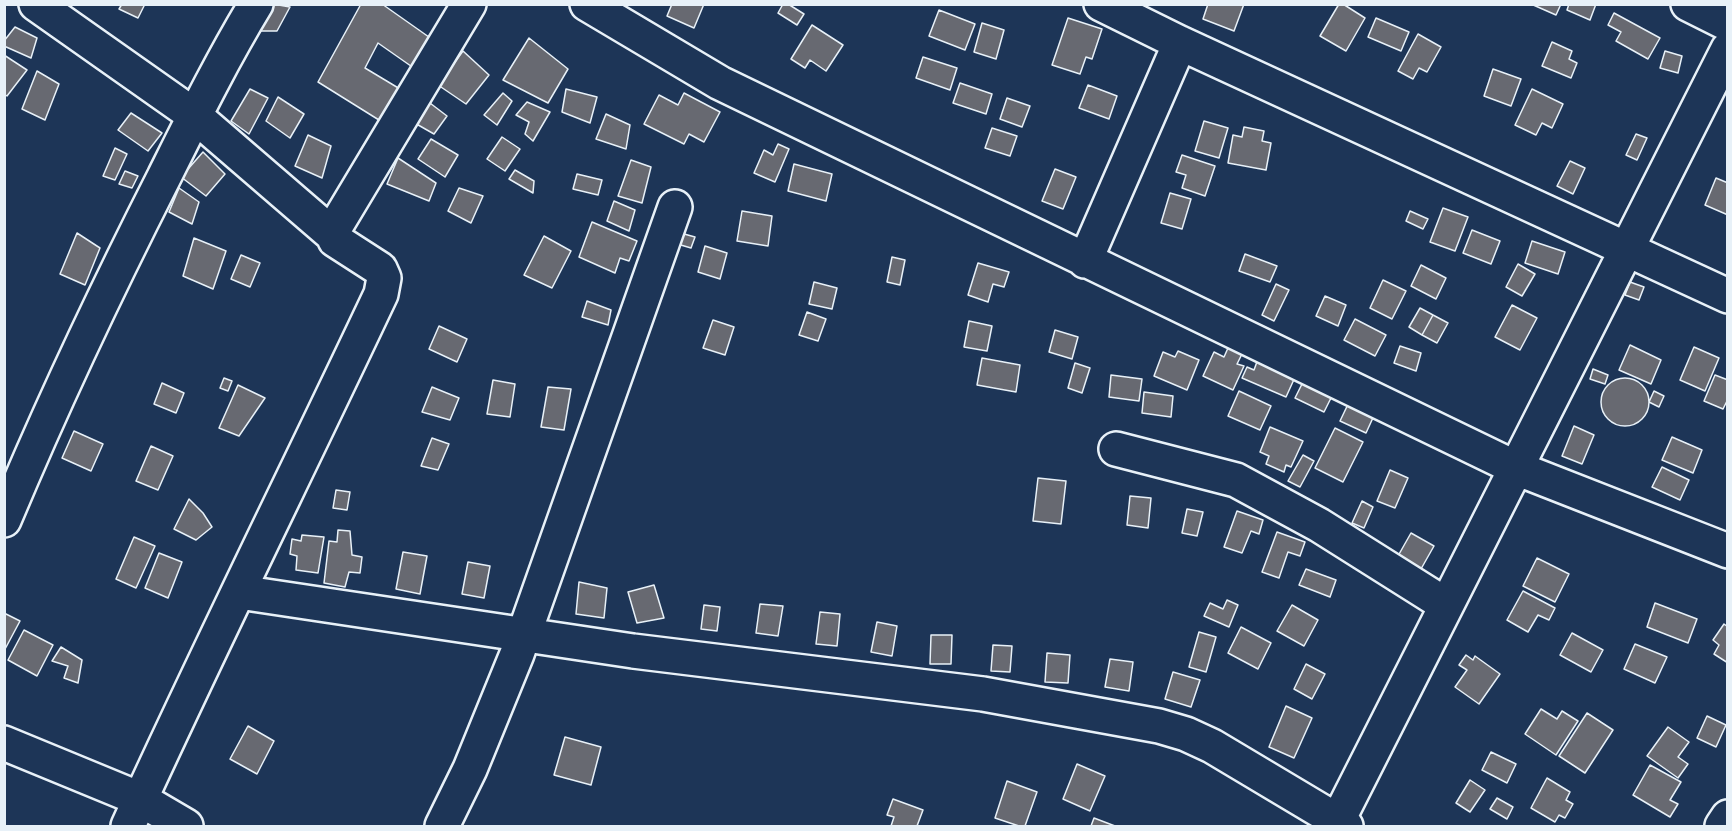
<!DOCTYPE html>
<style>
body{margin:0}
#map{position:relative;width:1732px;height:831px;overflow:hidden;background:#1d3557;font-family:Kalam,sans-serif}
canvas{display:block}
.frame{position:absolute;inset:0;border:6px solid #e8f1f8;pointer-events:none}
</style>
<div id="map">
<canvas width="1732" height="831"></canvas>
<div class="frame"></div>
</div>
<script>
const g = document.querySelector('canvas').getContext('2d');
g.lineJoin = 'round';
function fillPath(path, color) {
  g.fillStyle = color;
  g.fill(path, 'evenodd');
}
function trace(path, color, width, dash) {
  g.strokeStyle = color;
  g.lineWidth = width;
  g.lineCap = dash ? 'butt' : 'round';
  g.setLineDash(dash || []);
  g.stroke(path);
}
const building = new Path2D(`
 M122,4H145L138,18L119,9Z
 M273,4L290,7L277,31H259Z
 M361,4H382L436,42L418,71L378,43L365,68L405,92L387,125L318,82Z
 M672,4H704L694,28L667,16Z
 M783,4H788L804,14L797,25L778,13Z
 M1208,4H1244L1234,31L1203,19Z
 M1339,4H1343L1365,18L1346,51L1320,36Z
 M1531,4H1561L1556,15Z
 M1569,4H1596L1590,20L1567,10Z
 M939,10L975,24L965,50L929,36Z
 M1614,13L1660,38L1648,59L1616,41L1621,32L1608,25Z
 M1068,18L1102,29L1092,59L1086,57L1080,74L1052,65Z
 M1376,18L1409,32L1401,51L1368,37Z
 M982,23L1004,30L996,59L974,52Z
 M812,25L843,45L826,71L810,60L805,68L791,59Z
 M15,27L37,38L31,58L4,46V41Z
 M1418,34L1441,47L1427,72L1419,68L1413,79L1398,71Z
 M529,38L568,69L548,103L503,80Z
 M1552,42L1572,51L1569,59L1577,63L1571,78L1542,66Z
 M463,51L489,75L466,104L438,85Z
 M1665,51L1682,56L1678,73L1660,68Z
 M4,55L27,70L7,96L4,94Z
 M923,57L957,68L950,90L916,78Z
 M1493,69L1521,79L1511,106L1484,96Z
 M37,71L59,84L45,120L22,109Z
 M960,83L992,94L986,114L953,103Z
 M1088,85L1117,96L1109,119L1079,108Z
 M250,89L268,98L249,134L231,121Z
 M566,89L597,97L590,123L562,112Z
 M1532,89L1563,104L1552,128L1542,123L1536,135L1515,125Z
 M503,93L512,101L497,125L484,115Z
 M684,93L720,112L704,142L689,134L684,144L644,124L659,95L678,105Z
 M278,97L304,114L290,138L266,121Z
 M1007,98L1030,106L1022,127L1000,119Z
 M426,100L447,116L434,134L413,122Z
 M527,102L550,112L533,141L525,134L529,122L516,115Z
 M131,113L162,133L148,151L118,130Z
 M606,114L630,125L626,149L596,139Z
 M1204,121L1228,128L1219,158L1195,151Z
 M1244,127L1264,131L1262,141L1271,143L1266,170L1228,163L1233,135L1242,137Z
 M992,128L1017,136L1010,156L985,148Z
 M1636,134L1647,138L1637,160L1626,155Z
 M308,135L331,146L322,178L295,166Z
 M502,137L520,149L505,171L487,159Z
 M431,139L458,155L445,177L418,159Z
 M778,144L789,149L775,182L754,173L764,150L773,155Z
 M115,148L127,154L115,180L103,176Z
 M203,152L225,174L206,196L181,177Z
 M1182,155L1215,166L1205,196L1182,188L1186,175L1176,172Z
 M398,158L436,183L429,201L387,184Z
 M631,160L651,167L642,203L618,196Z
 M1570,161L1585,168L1573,194L1557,186Z
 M794,164L832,174L826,201L788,191Z
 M1055,169L1076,177L1063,209L1042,201Z
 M515,170L534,181L533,193L509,179Z
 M125,171L138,176L132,188L119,184Z
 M577,174L602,180L598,195L573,189Z
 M1716,178L1728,183V215L1705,205Z
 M179,188L199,202L192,224L169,212Z
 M459,188L483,196L471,223L448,211Z
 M1170,193L1191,199L1182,229L1161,223Z
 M614,201L635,210L629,231L607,221Z
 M1443,208L1468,217L1455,251L1430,242Z
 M742,211L772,216L768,246L737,241Z
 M1410,211L1428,219L1423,229L1406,221Z
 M592,222L637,241L629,261L620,258L615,273L579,257Z
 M1472,230L1500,241L1491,264L1463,253Z
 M677,232L695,237L691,248L674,243Z
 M77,233L100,248L85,285L60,274Z
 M544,236L571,251L552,288L524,275Z
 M194,238L226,251L213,289L183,276Z
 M1532,241L1565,252L1558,274L1525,263Z
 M705,246L727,253L720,279L698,272Z
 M1245,254L1277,266L1270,282L1239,271Z
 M241,255L260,263L250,287L231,279Z
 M892,257L905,260L900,285L887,282Z
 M978,263L1009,272L1004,287L993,284L988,302L968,295Z
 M1518,264L1535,274L1522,296L1506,287Z
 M1421,265L1446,278L1436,299L1411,286Z
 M1383,280L1406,291L1392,319L1370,308Z
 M814,282L837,288L832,309L809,304Z
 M1630,282L1644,287L1639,300L1625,295Z
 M1276,284L1289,290L1274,321L1262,315Z
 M1325,296L1346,305L1338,326L1316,316Z
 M587,301L611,310L608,325L582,317Z
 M1512,305L1537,318L1520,350L1495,337Z
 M1420,308L1433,315L1422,335L1409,327Z
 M807,312L826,319L818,341L799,335Z
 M1433,315L1448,323L1437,343L1422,335Z
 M1355,319L1386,335L1375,356L1344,340Z
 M713,320L734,327L725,355L703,348Z
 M969,321L992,326L987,351L964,347Z
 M439,326L467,339L457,362L429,349Z
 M1055,330L1078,337L1072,359L1049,352Z
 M1630,345L1661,360L1651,384L1619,370Z
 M1400,346L1421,353L1416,371L1394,363Z
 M1694,347L1719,358L1705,391L1680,380Z
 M1228,348L1242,354L1237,364L1244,366L1233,390L1203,376L1214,352L1224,357Z
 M1178,351L1199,360L1187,390L1154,376L1163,352L1175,357Z
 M982,358L1020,365L1016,392L977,385Z
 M1258,359L1296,375L1286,397L1242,378L1247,367L1254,370Z
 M1075,363L1090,368L1082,393L1068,388Z
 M1593,369L1608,375L1605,384L1590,379Z
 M1111,375L1142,379L1139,401L1109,397Z
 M1715,375L1728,380V399L1723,409L1704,401Z
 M1306,376L1335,390L1324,412L1295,398Z
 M1601 402a24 24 0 1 1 48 0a24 24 0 1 1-48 0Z
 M224,378L232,381L228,391L220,388Z
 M493,380L515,384L510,417L487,414Z
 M162,383L184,393L176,413L154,404Z
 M238,385L265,398L239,436L219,428Z
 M432,387L459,398L450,420L422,412Z
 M548,387L571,389L564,430L541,427Z
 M1239,391L1271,406L1260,430L1228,416Z
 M1654,391L1664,396L1659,407L1649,402Z
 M1144,392L1173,396L1171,417L1142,413Z
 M1351,398L1377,409L1366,433L1340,421Z
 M1574,426L1594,435L1582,464L1562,456Z
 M1270,427L1303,441L1291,467L1286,465L1284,472L1266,464L1269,456L1260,452Z
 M1335,428L1363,442L1343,482L1315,468Z
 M74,431L103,444L91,471L62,458Z
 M1672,437L1702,450L1693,473L1662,460Z
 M432,438L449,444L438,470L421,466Z
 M151,446L173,456L158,490L136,481Z
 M1303,455L1314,461L1300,487L1288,481Z
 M1662,467L1689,480L1680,500L1652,487Z
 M1390,470L1408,478L1395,508L1377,501Z
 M1038,478L1066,481L1061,524L1033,521Z
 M336,490L350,492L347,510L333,508Z
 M1130,496L1151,498L1148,528L1127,525Z
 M189,499L203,513L212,527L196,540L174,529Z
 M1362,501L1373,507L1364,528L1352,523Z
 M1187,509L1203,512L1197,536L1182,533Z
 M1237,511L1263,520L1259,534L1251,531L1242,553L1224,547Z
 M338,530L350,531L352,555L362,557L360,573L349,572L345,587L324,583L329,541L337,542Z
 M1277,532L1305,542L1300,556L1288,552L1279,578L1262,572Z
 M1411,533L1434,546L1417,576L1394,563Z
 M302,535L324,537L318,573L296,570L297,556L290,554L292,539L301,541Z
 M134,537L155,546L136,588L116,579Z
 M403,552L427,556L420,594L396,589Z
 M159,553L182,562L168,598L145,588Z
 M1537,558L1569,574L1555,602L1523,586Z
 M468,562L490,566L484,598L462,594Z
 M1306,569L1336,580L1330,597L1299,585Z
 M579,582L607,588L604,618L576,614Z
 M654,585L664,618L637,623L628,592Z
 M1523,591L1555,608L1549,620L1538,615L1528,632L1507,620Z
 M1227,600L1238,605L1229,627L1204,616L1210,603L1223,609Z
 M1655,603L1697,619L1688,643L1647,627Z
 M760,604L783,606L778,636L756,633Z
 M704,605L720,607L717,631L701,629Z
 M1292,605L1318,620L1304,646L1277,631Z
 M820,612L840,614L837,646L816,644Z
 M4,613L20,621L4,651Z
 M877,622L897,626L892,656L871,652Z
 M1724,624L1728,627V663L1714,654L1719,645L1713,640Z
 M1241,627L1271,643L1258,669L1228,653Z
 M24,630L53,645L37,676L8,660Z
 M1199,632L1216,637L1206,672L1189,667Z
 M1572,633L1603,650L1591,672L1560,655Z
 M931,635H952L951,664H930Z
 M1635,644L1667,657L1655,683L1624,669Z
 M993,645L1012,646L1010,672L991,671Z
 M61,647L82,660L78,683L64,678L68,666L52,661Z
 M1047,653L1070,655L1068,683L1045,682Z
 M1466,655L1473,660L1475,656L1500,674L1479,704L1455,687L1467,670L1459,665Z
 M1110,659L1133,662L1129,691L1105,687Z
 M1306,664L1325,674L1312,699L1294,689Z
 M1173,672L1200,680L1191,707L1165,699Z
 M1286,706L1312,718L1294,758L1269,747Z
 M1541,709L1557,719L1562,711L1578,721L1556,755L1525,734Z
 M1587,713L1613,730L1585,773L1559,756Z
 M1707,716L1726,725L1716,747L1697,738Z
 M248,726L274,741L257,774L230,759Z
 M1668,727L1689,742L1678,757L1688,764L1678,778L1647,756Z
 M565,737L601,747L591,785L554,775Z
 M1491,752L1516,764L1507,783L1482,770Z
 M1077,764L1105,776L1090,811L1063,799Z
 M1650,765L1681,782L1670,800L1678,804L1670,817L1633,795Z
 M1547,778L1570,792L1566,800L1573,804L1565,818L1559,815L1555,822L1531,808Z
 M1470,780L1485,790L1470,812L1456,803Z
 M1007,781L1037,792L1025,826H1019L995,818Z
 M1497,798L1513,807L1507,819L1490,809Z
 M893,799L923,810L917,826H891L894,817L887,815Z
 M1094,818L1115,826H1091Z`);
const minor = new Path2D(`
 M36,4L195,116L333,235
 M587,4L720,83L1516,468L1728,551
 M1101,4L1180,43L1728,296
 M1688,4L1728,24
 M1085,261L1180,43
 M1116,449L1236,480L1319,525L1446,605
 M4,520C53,403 107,289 164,177C193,119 222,60 256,4
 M239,592L633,651L983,694L1159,726L1186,734L1212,746L1346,826
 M4,743L140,799L186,826
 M128,826C209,648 297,472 381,294L384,278L380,269L335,240L333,235L334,229L469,4
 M442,826L470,769L517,654L675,207
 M1335,826L1728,49
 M1722,826L1728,817`);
fillPath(building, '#676971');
trace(building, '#e8f1f8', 1.5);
trace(minor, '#e8f1f8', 38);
trace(minor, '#1d3557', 33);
</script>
